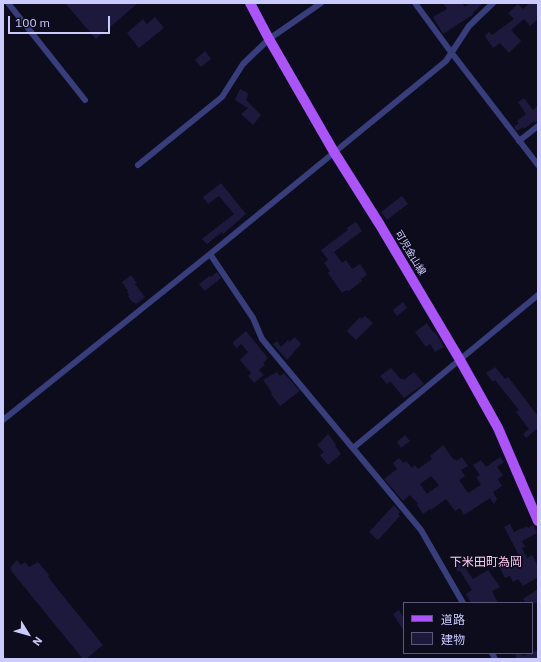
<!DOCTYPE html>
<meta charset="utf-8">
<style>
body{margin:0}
#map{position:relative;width:541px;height:662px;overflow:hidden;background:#0d0c1d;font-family:"IBM Plex Sans","Noto Sans JP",sans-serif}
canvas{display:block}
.frame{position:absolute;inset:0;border:4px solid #cacafd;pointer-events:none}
.legend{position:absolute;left:403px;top:602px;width:130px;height:52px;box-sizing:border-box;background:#0d0c1d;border:1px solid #595877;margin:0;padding:5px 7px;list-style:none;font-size:12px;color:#cacafd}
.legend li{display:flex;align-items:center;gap:8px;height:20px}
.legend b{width:20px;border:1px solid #595877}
.north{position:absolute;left:8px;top:614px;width:40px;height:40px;-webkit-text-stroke:3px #0d0c1d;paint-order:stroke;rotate:127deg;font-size:11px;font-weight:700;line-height:16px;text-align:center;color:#cacafd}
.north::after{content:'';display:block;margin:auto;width:14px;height:18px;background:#cacafd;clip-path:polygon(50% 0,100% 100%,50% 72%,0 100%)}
.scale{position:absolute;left:8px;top:16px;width:102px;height:18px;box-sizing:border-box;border:2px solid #cacafd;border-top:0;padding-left:5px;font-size:12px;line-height:14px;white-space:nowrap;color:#cacafd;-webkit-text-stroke:3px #0d0c1d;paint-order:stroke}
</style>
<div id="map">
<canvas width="541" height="662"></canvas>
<div class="frame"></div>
<ul class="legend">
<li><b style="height:5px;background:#aa54fa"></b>道路</li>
<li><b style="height:11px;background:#1c193d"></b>建物</li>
</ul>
<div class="north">N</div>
<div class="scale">100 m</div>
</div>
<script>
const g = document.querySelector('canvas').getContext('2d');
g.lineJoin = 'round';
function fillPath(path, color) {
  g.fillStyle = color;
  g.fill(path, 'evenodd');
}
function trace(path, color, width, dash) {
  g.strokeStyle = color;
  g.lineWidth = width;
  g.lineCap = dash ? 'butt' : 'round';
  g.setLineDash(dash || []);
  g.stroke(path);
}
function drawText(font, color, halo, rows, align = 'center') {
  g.font = font + ' "IBM Plex Sans","Noto Sans JP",sans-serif';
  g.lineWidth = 3.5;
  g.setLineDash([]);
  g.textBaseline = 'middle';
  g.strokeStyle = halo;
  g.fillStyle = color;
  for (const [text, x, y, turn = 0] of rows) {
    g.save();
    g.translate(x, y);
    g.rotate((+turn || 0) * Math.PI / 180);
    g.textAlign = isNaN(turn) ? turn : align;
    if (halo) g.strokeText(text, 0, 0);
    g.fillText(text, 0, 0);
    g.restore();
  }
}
const building = new Path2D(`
 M65,3H138L96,39Z
 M443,3H462L465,7L470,3H483L473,13L474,14L443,34L433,17L447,9Z
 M530,3H538V15L536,17L538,19L530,26L524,19L511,30L521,41L509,53L500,43L493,48L485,36L489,32L492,35L514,19L508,13L518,4L523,9Z
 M155,17L164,28L139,48L127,33L143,19L147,24Z
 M205,51L211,59L201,67L195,60Z
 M240,89L248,93L247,94L248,95L246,100L261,115L253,125L241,114L248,108L235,100Z
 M524,98L533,110L538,105V122H535L534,121L524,129L523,127L517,131L514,127L519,123L517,121L526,114L518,102Z
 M221,183L246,214L223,234L222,232L207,244L202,239L234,214L219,196L208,204L203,197Z
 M402,196L408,204L387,220L381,212Z
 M356,222L362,231L334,252L342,263L346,260L352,269L360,264L367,275L361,279L362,281L349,291L346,290L342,293L328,273L330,271L324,263L328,260L321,250L348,230L347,228Z
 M217,272L221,278L205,291L199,284L209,276L211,277Z
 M131,275L137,283L135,284L145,297L136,304L134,302L133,303L128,296L129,295L127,292L128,291L122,282Z
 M403,302L407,308L397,316L393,310Z
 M365,316L373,323L356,340L347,331L358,319L361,317L362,319Z
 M427,323L434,333L435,332L444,347L435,352L430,344L426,347L415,332Z
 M246,331L268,358L263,363L265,365L259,370L264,375L254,383L248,376L251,373L240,360L248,352L241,344L237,348L233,344V342Z
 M295,337L301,344L287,360L273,344L277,341L281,347L288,340L289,342Z
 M495,367L505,379L508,377L538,416V428L526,438L523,434L529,429L516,412L519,410L495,380L493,382L486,373Z
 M391,368L401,379L403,378L404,380L414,372L424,384L404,398L390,381L387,384L380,376Z
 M277,372L280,376L284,373L300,391L280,406L271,394L272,393L263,380Z
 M328,434L334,442L336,445L335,446L341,454L328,465L320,455L324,452L317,445Z
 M405,435L410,441L401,448L397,442Z
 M443,445L454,460L455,459L456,461L462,457L468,466L461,470L465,476L459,480L468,493L481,485L476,477L480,475L473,465L481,460L486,467L500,457L504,462L497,467L503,475L498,479L502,486L493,492L497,499L494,504L490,498L464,515L460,508L455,511L446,499L431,510L430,509L423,514L417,505L418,504L410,495L403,501L384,479L397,469L393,463L399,458L403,463L406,461L412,468L415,465L418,469L432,459L430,456ZM431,476L439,485L427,494L420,484Z
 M394,505L400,512L398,514L400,516L378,540L369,532Z
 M510,524L514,532L522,528V529L527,526L528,528L533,525L537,533L522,541L525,547L522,548L527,558L532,555L538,566V577L523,586L518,579L513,582L510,576L505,578L497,563L504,560L507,564L520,557L504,527Z
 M490,554L498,566L492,570L484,557Z
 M459,559L473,579L488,570L500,587L492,591L498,603H471L466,594L472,590L460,571L458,572L453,563Z
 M17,560L21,565L25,562L29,567L38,562L49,575L48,576L51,581L103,645L86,659H83L12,572L10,568Z
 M538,589V603H526L523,599Z
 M399,610L404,618V631L393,614Z
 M538,650V659H517L515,655L521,653L523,656Z`);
const minor = new Path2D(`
 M8,3L85,100
 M415,3L451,52L538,165
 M519,141L538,126
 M138,165L222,97L243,64L269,39L321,3
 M210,254L253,318L262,339L421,530L463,603
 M3,420L210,254L446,61L469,26L493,3
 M353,448L538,295
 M492,653L495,659`);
const primary = new Path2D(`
 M250,3L269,39L334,152L380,225L460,360L498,428L538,521`);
const streetNames = [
 ["可児金山線",410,253,59]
];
const quarterNames = [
 ["下米田町為岡",486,563]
];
fillPath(building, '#1c193d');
trace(minor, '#383d7b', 6);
trace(primary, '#aa54fa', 10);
drawText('10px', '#cacafd', '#0d0c1d', streetNames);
drawText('12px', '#fdccf1', '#0d0c1d', quarterNames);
</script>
